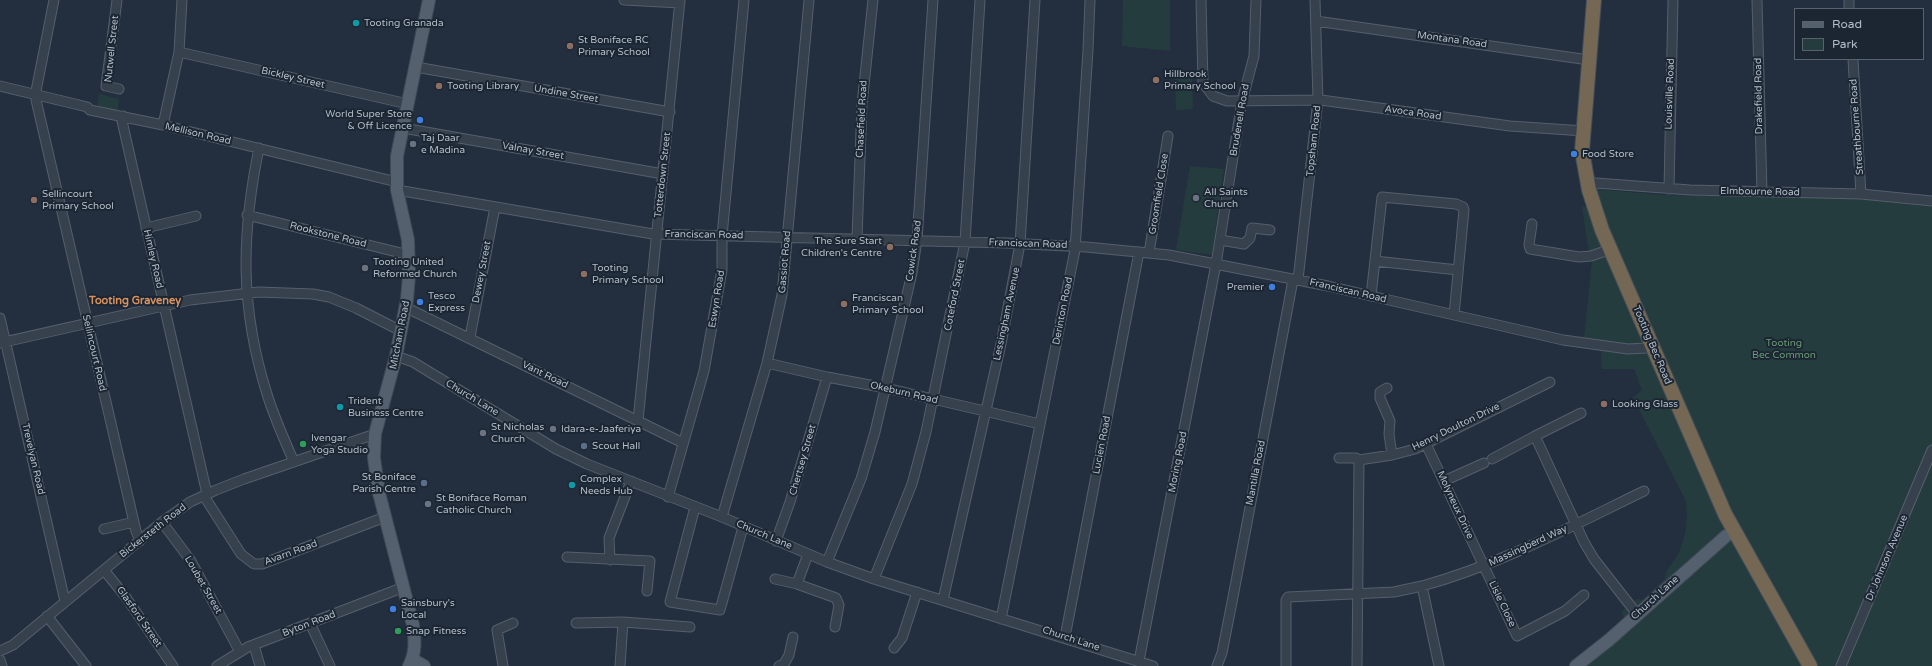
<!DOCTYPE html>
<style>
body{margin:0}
#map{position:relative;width:1932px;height:666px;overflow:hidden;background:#232f3e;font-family:"Varela Round",sans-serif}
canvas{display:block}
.legend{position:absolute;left:1794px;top:8px;width:130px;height:52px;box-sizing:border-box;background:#1c2633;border:1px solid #58626f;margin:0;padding:5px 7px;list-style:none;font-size:12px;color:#b3bcc9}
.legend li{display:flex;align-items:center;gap:8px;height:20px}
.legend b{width:20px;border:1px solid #58626f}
</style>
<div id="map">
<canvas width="1932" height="666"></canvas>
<ul class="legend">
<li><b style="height:5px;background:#55606e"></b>Road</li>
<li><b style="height:11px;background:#253c3f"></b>Park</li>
</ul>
</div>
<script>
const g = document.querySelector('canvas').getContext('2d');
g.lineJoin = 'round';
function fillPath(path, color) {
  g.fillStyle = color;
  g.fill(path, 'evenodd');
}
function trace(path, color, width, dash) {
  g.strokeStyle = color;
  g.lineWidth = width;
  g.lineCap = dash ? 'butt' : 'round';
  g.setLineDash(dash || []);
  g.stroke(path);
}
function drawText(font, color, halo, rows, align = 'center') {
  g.font = font + ' "Varela Round",sans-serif';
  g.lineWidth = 4;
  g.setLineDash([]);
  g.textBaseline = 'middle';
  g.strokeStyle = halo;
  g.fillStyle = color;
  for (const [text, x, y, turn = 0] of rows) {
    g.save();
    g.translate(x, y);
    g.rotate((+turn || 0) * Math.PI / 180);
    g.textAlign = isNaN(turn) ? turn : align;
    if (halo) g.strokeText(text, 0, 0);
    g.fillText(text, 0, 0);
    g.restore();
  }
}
const green = new Path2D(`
 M1123,0H1170V51L1122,46Z
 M1192,77L1193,109L1176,110L1175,78Z
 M99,94L119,99L118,108L115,112L97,108Z
 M1190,166L1224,169L1212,255L1176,250Z
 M1593,189L1664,195L1861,199L1932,207V666H1583L1629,626L1621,612L1637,599L1642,600L1665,579C1665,570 1674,562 1678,554C1686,537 1689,517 1685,499L1633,398L1642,390L1634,369H1602L1600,341L1584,337L1592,261L1589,254L1582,207L1600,205Z`);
const minor = new Path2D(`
 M54,0L36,91V100L136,531L140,541
 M117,0L106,86L119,89
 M624,0L680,3
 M1201,0L1203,83L1213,96L1227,101L1321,100L1510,126L1584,131
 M1757,0L1762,192
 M1849,0V9
 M1316,21L1589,60
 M179,52L408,104
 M1853,59L1861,194
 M416,67L670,112
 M0,86L75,104L87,107L90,110L163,125L397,182
 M123,116L122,121L207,494
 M163,125L179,52L182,0
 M403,128L663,174
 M259,148C241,236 240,308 267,394C274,417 284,439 294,462
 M1588,184L1596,183L1690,190L1861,194L1932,201
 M1669,189L1673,0
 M397,190L653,234L1007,243L1086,247L1169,255L1328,286L1563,340L1628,349L1647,348L1652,346
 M247,215L409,255
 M1532,224L1529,245L1530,249L1579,257L1591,256L1611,249
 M146,228L196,216
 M857,238L862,104L873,0
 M1220,240L1244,244L1250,238L1252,228L1270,230
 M1149,253L1168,136
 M1375,261L1458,270
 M1298,280L1318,100L1315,0
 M1371,296L1382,197L1456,204L1463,207L1464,210L1454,315
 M405,307L683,443
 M0,318L64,597L67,600
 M470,337L495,207
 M0,343L190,300L259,292L313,294L329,297L356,308L401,331
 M396,356L413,362L556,449L587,464L722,517L827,562L874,579L1153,666
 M767,363L827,377L886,388L1040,424
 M1387,388L1380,392V398L1390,421L1389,434L1392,455
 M638,421L680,0
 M1535,436L1581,413
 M1426,444L1517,636L1565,611L1584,595
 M1339,458H1356L1359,460L1392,455L1415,449L1550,382
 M1492,459L1535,436L1584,542L1594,559L1637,614
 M1444,481L1484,463
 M204,496L241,554L254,564H262L385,517
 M668,497L704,371L722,270V236L744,0
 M695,507L670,602L720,610L743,527
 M722,517L767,363L782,295L809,0
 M162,522L191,561L240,652
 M104,529L134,522
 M776,541L790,502L827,377
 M567,557L650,561L647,591
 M610,560L609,538L631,481
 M827,562L861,479L875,432L912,273L917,240L933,0
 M104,570L125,596L173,666
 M775,579L797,584L836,598L839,605L835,627
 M874,579L912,484L926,432L965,242L980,0
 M797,584L808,554
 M1422,586C1499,565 1572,526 1644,491
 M943,600L1001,344L1020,244L1035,0
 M47,616L86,666
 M1001,619L1075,250L1088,50L1090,0
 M310,623L330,666
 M576,623L623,622L690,627
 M1065,637L1139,252
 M254,645L260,666
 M894,648L902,638L917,592
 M0,651L13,645L162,522L190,502L216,490L244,479L375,434
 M0,660L2,666
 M1139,661L1216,264L1242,101L1254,56L1256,0
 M217,666L248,647L404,587
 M503,666L497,630L513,623
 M620,666L623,622
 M779,666L784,664L789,655L793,637
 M1217,666L1222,653L1233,597L1293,280
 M1286,666V600L1288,597L1394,592L1422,586L1439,666
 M1357,666L1359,460
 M1841,666L1932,450`);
const major = new Path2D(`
 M412,659L424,666
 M409,666C416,653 415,640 413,625L379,493L374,458L375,434L396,356L407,299L409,276L408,240L397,190V156L429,0
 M1576,666L1609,640L1726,536L1734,531`);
const highway = new Path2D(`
 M1594,0L1582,151L1589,190L1602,230L1725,514L1810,666`);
const markers = [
 [356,23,4,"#0f9aa8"],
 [570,46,4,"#8d6e63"],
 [1156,80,4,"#8d6e63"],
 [439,86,4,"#8d6e63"],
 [420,120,4,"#3f7fe0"],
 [413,144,4,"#6b7280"],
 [1574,154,4,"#3f7fe0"],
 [1196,198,4,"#6b7280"],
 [34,200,4,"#8d6e63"],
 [890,247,4,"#8d6e63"],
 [365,268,4,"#6b7280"],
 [584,274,4,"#8d6e63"],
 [1272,287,4,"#3f7fe0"],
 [420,302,4,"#3f7fe0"],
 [844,304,4,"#8d6e63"],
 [1604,404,4,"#8d6e63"],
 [340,407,4,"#0f9aa8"],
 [553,429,4,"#6b7280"],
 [483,433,4,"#6b7280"],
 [303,444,4,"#2e9e5b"],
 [584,446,4,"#5c6f8a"],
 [424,483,4,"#5c6f8a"],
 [572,485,4,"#0f9aa8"],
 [428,504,4,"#6b7280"],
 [393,609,4,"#3f7fe0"],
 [398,631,4,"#2e9e5b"]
];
const poiNames = [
 ["Tooting Granada",364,23],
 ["St Boniface RC",578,40],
 ["Primary School",578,52],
 ["Hillbrook",1164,74],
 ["Primary School",1164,86],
 ["Tooting Library",447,86],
 ["World Super Store",412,114,"right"],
 ["& Off Licence",412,126,"right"],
 ["Taj Daar",421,138],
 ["e Madina",421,150],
 ["Food Store",1582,154],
 ["All Saints",1204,192],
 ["Church",1204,204],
 ["Sellincourt",42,194],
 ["Primary School",42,206],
 ["The Sure Start",882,241,"right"],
 ["Children's Centre",882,253,"right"],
 ["Tooting United",373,262],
 ["Reformed Church",373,274],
 ["Tooting",592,268],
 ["Primary School",592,280],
 ["Premier",1264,287,"right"],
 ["Tesco",428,296],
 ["Express",428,308],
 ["Franciscan",852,298],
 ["Primary School",852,310],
 ["Trident",348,401],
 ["Business Centre",348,413],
 ["Looking Glass",1612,404],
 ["St Nicholas",491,427],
 ["Church",491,439],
 ["Idara-e-Jaaferiya",561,429],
 ["Ivengar",311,438],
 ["Yoga Studio",311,450],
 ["Scout Hall",592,446],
 ["St Boniface",416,477,"right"],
 ["Parish Centre",416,489,"right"],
 ["Complex",580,479],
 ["Needs Hub",580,491],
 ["St Boniface Roman",436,498],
 ["Catholic Church",436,510],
 ["Sainsbury's",401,603],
 ["Local",401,615],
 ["Snap Fitness",406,631]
];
const streetNames = [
 ["Montana Road",1452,40,8],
 ["Nutwell Street",112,49,-84],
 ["Bickley Street",293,78,13],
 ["Undine Street",566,94,10],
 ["Louisville Road",1670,94,-88],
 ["Drakefield Road",1759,96,-91],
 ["Avoca Road",1413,113,8],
 ["Chasefield Road",862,119,-87],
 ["Brudenell Road",1240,120,-80],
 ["Streathbourne Road",1857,127,-94],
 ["Mellison Road",198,134,13],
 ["Topsham Road",1314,141,-84],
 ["Valnay Street",533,151,10],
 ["Totterdown Street",663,175,-84],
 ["Elmbourne Road",1760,192,1],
 ["Groomfield Close",1159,194,-81],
 ["Rookstone Road",328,235,14],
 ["Franciscan Road",704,235,1],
 ["Franciscan Road",1028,244,2],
 ["Cowick Road",914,251,-82],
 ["Himley Road",153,259,77],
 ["Gassiot Road",785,262,-85],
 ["Dewey Street",482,272,-79],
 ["Franciscan Road",1348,291,13],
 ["Coteford Street",955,295,-79],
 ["Eswyn Road",717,299,-81],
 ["Derinton Road",1063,311,-79],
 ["Lessingham Avenue",1007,314,-78],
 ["Mitcham Road",400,335,-79],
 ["Tooting Bec Road",1652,345,67],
 ["Sellincourt Road",94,353,77],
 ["Vant Road",545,375,26],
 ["Okeburn Road",904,393,13],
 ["Church Lane",472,398,31],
 ["Henry Doulton Drive",1456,427,-26],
 ["Lucien Road",1102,445,-79],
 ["Trevelyan Road",33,459,77],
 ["Chertsey Street",803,460,-74],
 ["Moring Road",1178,462,-79],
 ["Mantilla Road",1256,473,-79],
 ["Molyneux Drive",1455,505,65],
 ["Bickersteth Road",153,531,-38],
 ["Church Lane",764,535,23],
 ["Massingberd Way",1528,546,-25],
 ["Avarn Road",291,553,-20],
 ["Dr Johnson Avenue",1887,558,-67],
 ["Loubet Street",203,585,60],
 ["Church Lane",1655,598,-42],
 ["Lisle Close",1502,604,64],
 ["Glasford Street",139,617,55],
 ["Byton Road",309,624,-21],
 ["Church Lane",1071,639,18]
];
const parkNames = [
 ["Tooting",1784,343],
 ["Bec Common",1784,355]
];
const neighbourhoodNames = [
 ["Tooting Graveney",135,301]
];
fillPath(green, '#253c3f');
trace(minor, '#555f6c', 11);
trace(major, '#404a57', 14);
trace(highway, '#424c59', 16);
trace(minor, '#37414e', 9);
trace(major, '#55606e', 12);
trace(highway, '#746754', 14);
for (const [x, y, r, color] of markers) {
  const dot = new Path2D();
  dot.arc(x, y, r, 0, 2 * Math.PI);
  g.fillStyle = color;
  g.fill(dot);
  trace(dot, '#1c2633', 1.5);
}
drawText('10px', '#b3bcc9', '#1c2633', poiNames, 'left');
drawText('10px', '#b3bcc9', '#1c2633', streetNames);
drawText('10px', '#699b74', '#1c2633', parkNames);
drawText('bold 11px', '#d79260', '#1c2633', neighbourhoodNames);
</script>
